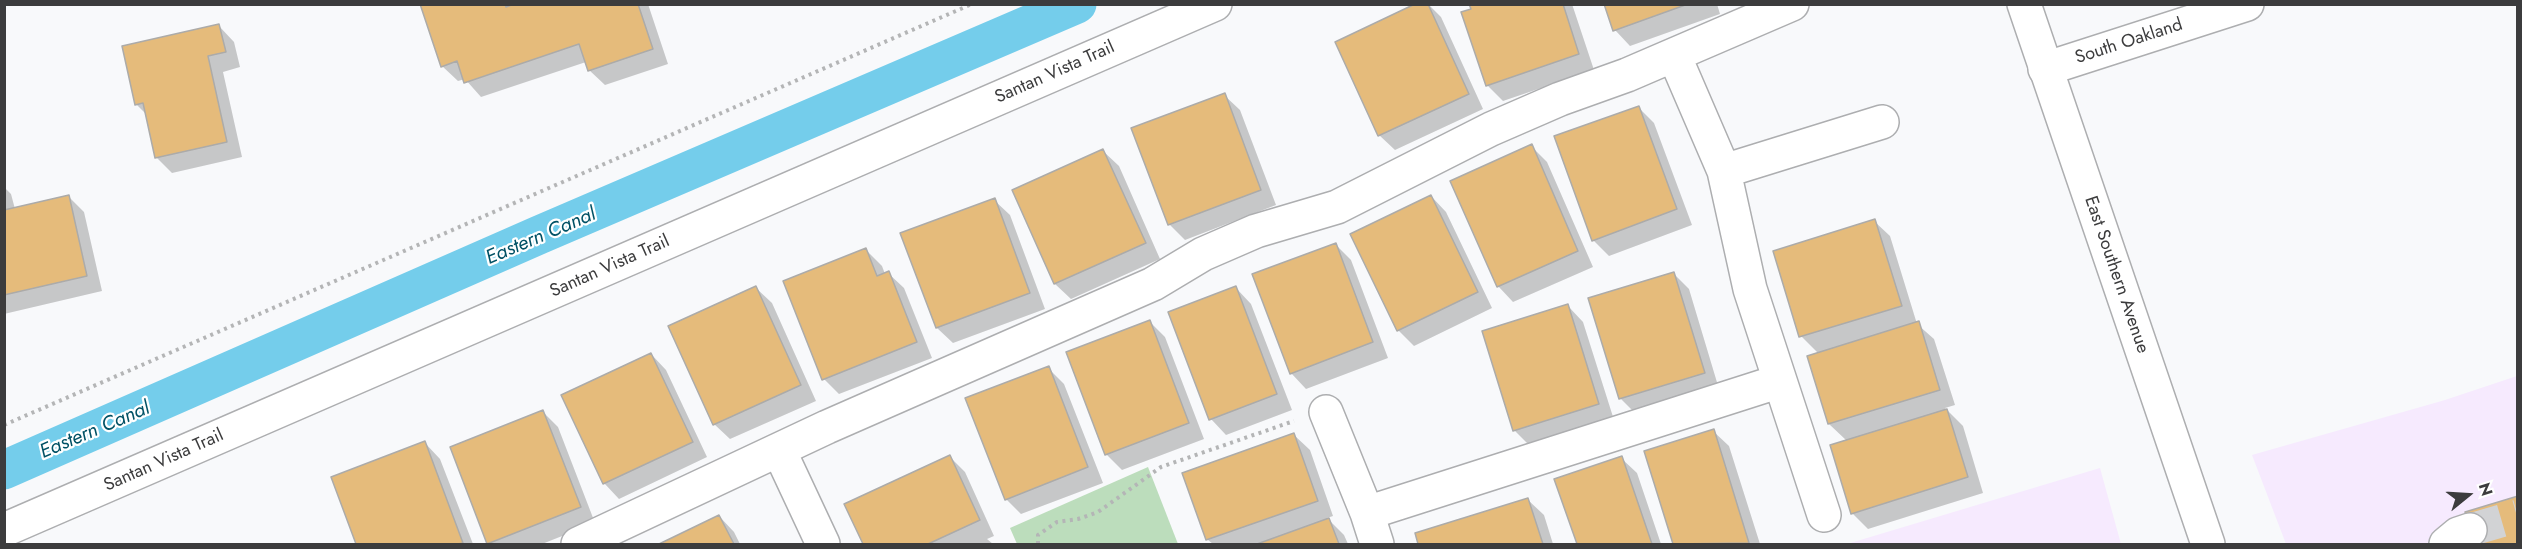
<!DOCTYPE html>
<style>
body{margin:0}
#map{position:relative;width:2522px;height:549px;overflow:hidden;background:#f8f9fb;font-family:Jost,sans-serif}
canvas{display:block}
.frame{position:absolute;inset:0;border:6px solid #3c3c3d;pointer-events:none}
.north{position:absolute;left:2438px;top:465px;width:60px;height:60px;-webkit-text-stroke:4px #fff;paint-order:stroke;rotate:72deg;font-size:16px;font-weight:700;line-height:24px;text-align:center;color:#3c3c3d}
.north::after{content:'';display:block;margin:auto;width:21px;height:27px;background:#3c3c3d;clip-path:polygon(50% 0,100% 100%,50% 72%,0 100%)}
</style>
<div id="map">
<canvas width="2522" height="549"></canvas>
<div class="frame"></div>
<div class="north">N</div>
</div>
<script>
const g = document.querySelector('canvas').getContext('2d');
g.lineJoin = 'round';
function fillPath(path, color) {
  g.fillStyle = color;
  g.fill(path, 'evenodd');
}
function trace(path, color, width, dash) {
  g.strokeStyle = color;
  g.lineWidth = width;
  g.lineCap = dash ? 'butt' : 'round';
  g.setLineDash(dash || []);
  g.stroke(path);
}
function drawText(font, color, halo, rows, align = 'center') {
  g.font = font + ' Jost,sans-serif';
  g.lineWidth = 4.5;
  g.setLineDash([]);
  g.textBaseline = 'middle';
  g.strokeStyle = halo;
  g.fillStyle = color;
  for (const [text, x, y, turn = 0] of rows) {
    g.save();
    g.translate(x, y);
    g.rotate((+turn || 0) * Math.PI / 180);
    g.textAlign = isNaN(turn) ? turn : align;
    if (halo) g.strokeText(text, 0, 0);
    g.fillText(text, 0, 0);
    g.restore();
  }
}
const commercial = new Path2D(`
 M2517,376V544H2286L2252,455L2445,400Z
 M2100,468L2121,544H1847Z`);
const green = new Path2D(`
 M1148,467L1178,544H1017L1010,528Z`);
const shadow = new Path2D(`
 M421,4H648L668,64L605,85L589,70L586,62L481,97L465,79L458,81L442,66Z
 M1418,4H1428L1441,17L1483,109L1395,150L1379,135Z
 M1471,4H1572L1594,70L1503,101L1487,85Z
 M1605,4H1717L1720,14L1630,46L1615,30Z
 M219,26L234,42L240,67L223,72L242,157L172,173L156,157L147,115L136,104Z
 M1224,95L1240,110L1276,205L1185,240L1169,224Z
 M1638,107L1654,123L1692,225L1609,256L1593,240Z
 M1531,146L1547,162L1593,267L1513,302L1498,286Z
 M1103,151L1119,166L1160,259L1071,299L1055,284L1014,191Z
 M4,187L11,194L15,209L69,197L84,212L102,291L4,314Z
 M1431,196L1446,212L1492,308L1414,346L1398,330Z
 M994,200L1010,215L1045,309L953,343L937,328Z
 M1874,221L1890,236L1917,324L1934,339L1955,405L1945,408L1963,426L1983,493L1868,529L1852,513L1847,441L1829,424L1819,354L1801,336Z
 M1335,244L1351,260L1388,358L1306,389L1291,373Z
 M866,250L882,266L885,274L888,273L904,288L932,358L839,394L824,379Z
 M1673,273L1689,289L1719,389L1636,414L1620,398Z
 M756,288L772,303L816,401L730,439L714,424Z
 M1236,288L1251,304L1292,410L1226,435L1211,419Z
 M1568,306L1583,322L1614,420L1530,446L1514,430Z
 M1150,322L1165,337L1204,439L1122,470L1106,454Z
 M651,354L666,370L707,457L619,499L604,483Z
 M1048,368L1064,384L1103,483L1021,514L1006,499Z
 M543,412L558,427L595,523L542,544H488L452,447Z
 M1713,431L1729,446L1760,544H1675L1646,452Z
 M1294,435L1310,450L1333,516L1327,518L1344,535L1348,544H1213L1208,540L1184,474Z
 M425,443L440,459L473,544H358L333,478Z
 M950,457L965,472L994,536L987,539L993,544H864L846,504Z
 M1621,458L1637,473L1661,544H1578L1556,480Z
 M2518,497V544H2477Z
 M1528,500L1544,515L1553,544H1420L1417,534Z
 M719,516L734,532L740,544H662Z`);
const canal = new Path2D(`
 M4,470L539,235L1077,4`);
const building = new Path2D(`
 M420,4H505L506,7L514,4H638L653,49L588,71L579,44L464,83L457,61L441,67Z
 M1415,4H1428L1469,94L1378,136L1335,42Z
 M1469,4H1563L1579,54L1486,86L1461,12L1471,9Z
 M1604,4H1688L1613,31Z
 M219,24L226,52L208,56L227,142L155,158L143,103L135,105L122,46Z
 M1225,93L1261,190L1168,225L1131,128Z
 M1639,106L1677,209L1592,241L1554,136Z
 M1532,144L1578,251L1497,287L1450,181Z
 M1103,149L1146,243L1054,284L1012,190Z
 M69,195L87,276L4,295V210Z
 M1431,195L1478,292L1397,331L1350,234Z
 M995,198L1030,293L936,328L900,233Z
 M1875,219L1902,306L1799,337L1773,251Z
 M1336,243L1373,342L1290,374L1252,274Z
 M866,248L877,276L889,271L917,342L822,380L783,281Z
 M1674,272L1705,373L1619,399L1588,298Z
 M756,286L801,385L713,425L668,326Z
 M1236,286L1277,394L1209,420L1168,312Z
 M1568,304L1599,404L1513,431L1482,331Z
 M1150,320L1189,423L1105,455L1066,352Z
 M1919,321L1940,390L1828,424L1807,356Z
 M651,353L693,442L603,484L561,395Z
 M1049,366L1088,467L1005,500L965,398Z
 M1947,409L1968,477L1851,514L1830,445Z
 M543,410L581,507L487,544L450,447Z
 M1714,429L1749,543L1673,544L1644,451Z
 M1294,433L1318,501L1206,540L1182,473Z
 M425,441L463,543L458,544H356L331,477Z
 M950,455L980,520L928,544H863L844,504Z
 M1622,456L1652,544H1577L1554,479Z
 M2518,496V544H2475L2465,512Z
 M1528,498L1543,544H1418L1415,533Z
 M719,515L734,544H659Z
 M1329,518L1339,544H1257Z`);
const minorTunnel = new Path2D(`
 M2470,530L2518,516`);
const path = new Path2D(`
 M4,425L972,4
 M1038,544V535L1057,522L1078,519L1098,512L1161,467L1294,421`);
const minor = new Path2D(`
 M1674,55L1724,171L1750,289L1824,515
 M2045,69L2247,4
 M1724,171L1882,122
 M1326,412L1367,513L1377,544
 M779,450L823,544
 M1367,513L1780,381
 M4,530L1215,4
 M578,544L827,427L1153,284L1203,254L1256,231L1337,207L1491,129L1560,99L1627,75L1792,4
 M2446,544L2458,534L2470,530`);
const major = new Path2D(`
 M2024,4L2208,544`);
const streetNames = [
 ["South Oakland",2129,42,-18],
 ["Santan Vista Trail",1055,73,-24],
 ["Santan Vista Trail",610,267,-24],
 ["East Southern Avenue",2116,275,71],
 ["Santan Vista Trail",164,461,-24]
];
const waterNames = [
 ["Eastern Canal",541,237,-23],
 ["Eastern Canal",95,431,-23]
];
fillPath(commercial, '#f6eafe');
fillPath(green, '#bcddbc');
fillPath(shadow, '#0003');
trace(canal, '#74cdeb', 39);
fillPath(building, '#e5bb7b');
trace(building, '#acaba9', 1.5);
trace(minorTunnel, '#d2d3d5', 33, [33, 16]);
trace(minor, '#adaeb0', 36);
trace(major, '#adaeb0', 36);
trace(path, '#b4b5b6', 4, [3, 4.5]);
trace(minor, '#fff', 33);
trace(major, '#fff', 33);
drawText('18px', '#3c3c3d', '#fff', streetNames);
drawText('italic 20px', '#005165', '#fff', waterNames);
</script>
